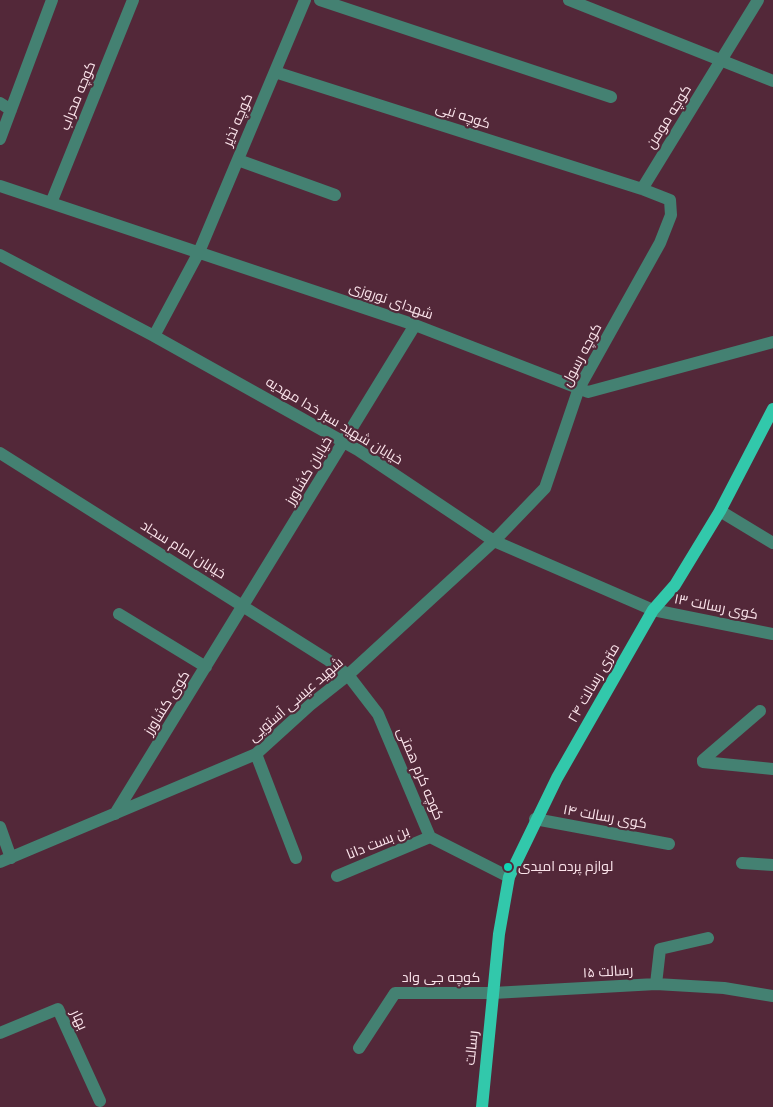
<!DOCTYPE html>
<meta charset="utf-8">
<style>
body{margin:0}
canvas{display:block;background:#532839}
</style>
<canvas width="773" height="1107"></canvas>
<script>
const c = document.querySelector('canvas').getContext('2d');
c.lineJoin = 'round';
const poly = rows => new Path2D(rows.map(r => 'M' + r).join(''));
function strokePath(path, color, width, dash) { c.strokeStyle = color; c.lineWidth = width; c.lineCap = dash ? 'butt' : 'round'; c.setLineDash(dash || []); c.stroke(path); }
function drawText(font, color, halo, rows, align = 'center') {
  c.font = font + ' Montserrat,Cairo,sans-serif'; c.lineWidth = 4.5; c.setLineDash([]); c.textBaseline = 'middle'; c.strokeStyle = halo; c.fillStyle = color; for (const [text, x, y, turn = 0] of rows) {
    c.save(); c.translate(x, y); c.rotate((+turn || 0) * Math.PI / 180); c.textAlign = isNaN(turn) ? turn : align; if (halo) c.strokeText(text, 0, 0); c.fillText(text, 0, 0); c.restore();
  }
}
strokePath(poly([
 [320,0,611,97],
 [569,0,773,81],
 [0,103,11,110],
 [0,139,52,0],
 [238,160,335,195],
 [0,186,415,325,588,392,773,342],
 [642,189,758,0],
 [51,203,133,0],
 [0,255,154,336,358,450,494,541,653,610,773,634],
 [154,336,199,252,305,0],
 [0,453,328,660,348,675,378,714,430,837,509,877],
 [720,511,773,543],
 [119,614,206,667],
 [760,711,703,760,703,762,773,769],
 [256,754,296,858],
 [115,814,415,325],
 [535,819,669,844],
 [0,827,11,858],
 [0,862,256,754,310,705,348,675,494,541,545,488,579,388,660,243,671,215,670,200,642,189,275,72],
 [742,863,773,865],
 [337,876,430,837],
 [656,984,660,949,708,938],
 [0,1033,58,1009,100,1101],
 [359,1048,395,993,493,993,656,984,724,988,773,996]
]), '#448172', 12);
strokePath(poly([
 [482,1107,499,934,509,877,557,778,653,610,675,585,720,511,773,409]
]), '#32c8ab', 12);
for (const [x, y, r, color] of [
 [508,867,5,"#10d5b4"]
]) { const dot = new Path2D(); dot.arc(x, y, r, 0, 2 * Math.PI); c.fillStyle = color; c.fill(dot); strokePath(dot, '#532839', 2); }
drawText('14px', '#fce5ec', '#532839', [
 ["کوچه محراب",78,96,-68],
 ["کوچه نبی",463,116,18],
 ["کوچه مومن",669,117,-58],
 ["کوچه نذیر",238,120,-67],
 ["شهدای نوروزی",391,301,19],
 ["کوچه رسول",582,355,-62],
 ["خیابان شهید سبز خدا مهدیه",334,421,31],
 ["خیابان کشاورز",309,471,-59],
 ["خیابان امام سجاد",183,550,32],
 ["کوی رسالت ۱۳",716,607,11],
 ["۲۴ متری رسالت",594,683,-60],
 ["شهید عیسی آستویی",296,700,-41],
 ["کوی کشاورز",167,703,-58],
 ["کوچه کرم همتی",420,774,67],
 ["کوی رسالت ۱۴",605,817,10],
 ["بن بست دانا",378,843,-22],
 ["رسالت ۱۵",608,972,-3],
 ["کوچه جی واد",441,978],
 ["بهار",79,1020,65],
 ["رسالت",472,1048,-84]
]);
drawText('14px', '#fce5ec', '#532839', [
 ["لوازم پرده امیدی",518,867]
], 'left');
</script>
